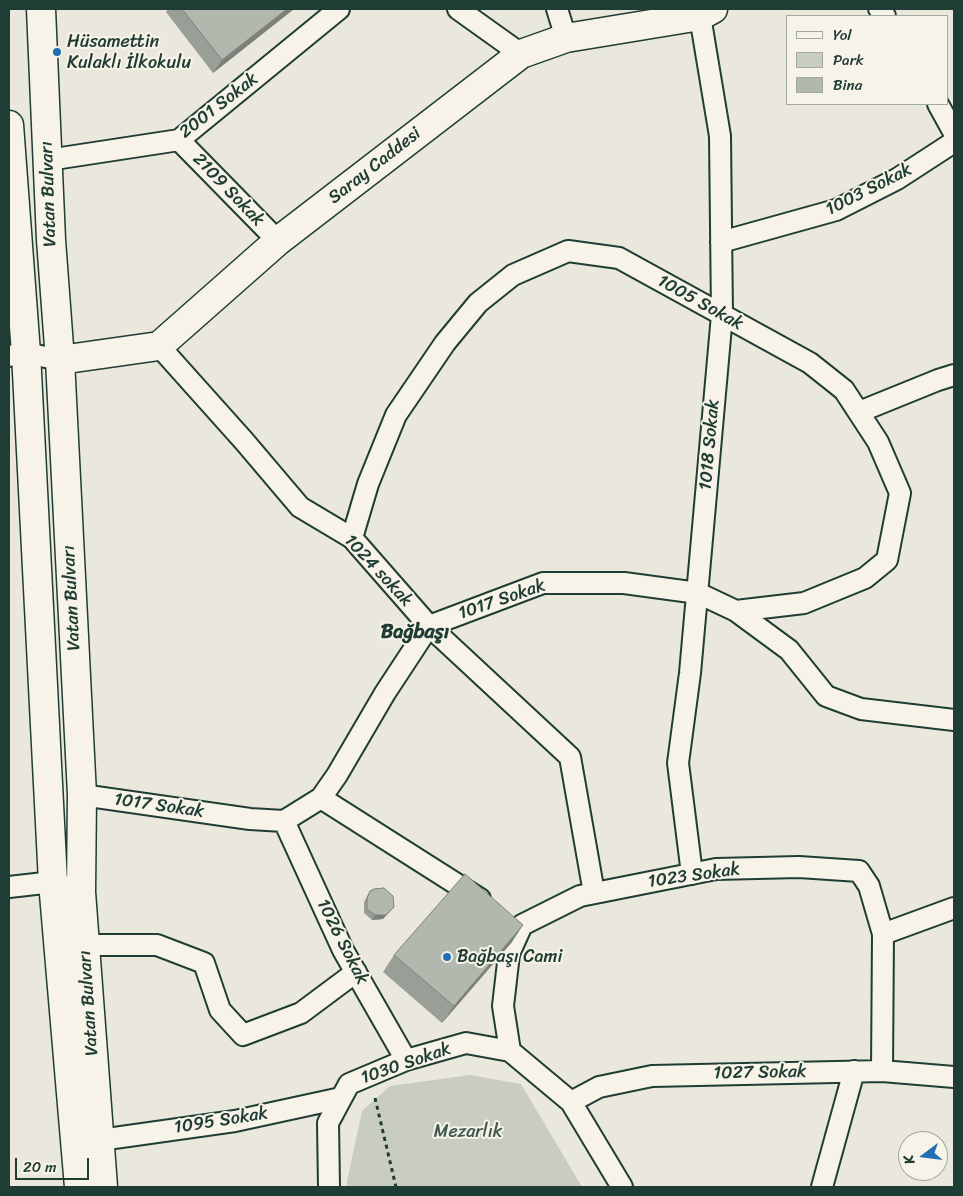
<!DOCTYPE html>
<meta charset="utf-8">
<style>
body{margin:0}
#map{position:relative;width:963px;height:1196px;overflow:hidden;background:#eae8dd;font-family:Sriracha,sans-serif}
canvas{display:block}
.frame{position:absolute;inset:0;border:10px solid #1f3d34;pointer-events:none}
.legend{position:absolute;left:786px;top:15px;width:162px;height:90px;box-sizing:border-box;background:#f7f3e8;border:1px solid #a1aaa0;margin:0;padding:6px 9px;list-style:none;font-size:15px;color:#1f3d34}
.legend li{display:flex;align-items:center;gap:10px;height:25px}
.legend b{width:25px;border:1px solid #a1aaa0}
.north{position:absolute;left:898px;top:1131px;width:50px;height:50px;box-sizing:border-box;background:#f7f3e8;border:1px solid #a1aaa0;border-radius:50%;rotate:255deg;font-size:14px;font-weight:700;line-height:20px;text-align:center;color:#1f3d34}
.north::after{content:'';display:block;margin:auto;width:18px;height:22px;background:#1f6fb2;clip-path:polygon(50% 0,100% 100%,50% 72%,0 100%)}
.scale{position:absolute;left:15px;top:1158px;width:74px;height:22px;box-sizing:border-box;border:2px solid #1f3d34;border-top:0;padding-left:6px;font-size:15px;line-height:18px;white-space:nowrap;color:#1f3d34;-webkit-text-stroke:4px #f7f3e8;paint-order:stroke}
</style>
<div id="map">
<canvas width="963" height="1196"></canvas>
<div class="frame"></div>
<ul class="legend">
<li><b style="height:6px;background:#f7f3e8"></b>Yol</li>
<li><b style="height:14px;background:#c8ccc1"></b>Park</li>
<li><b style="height:14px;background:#b2b8ae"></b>Bina</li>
</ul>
<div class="north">K</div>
<div class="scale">20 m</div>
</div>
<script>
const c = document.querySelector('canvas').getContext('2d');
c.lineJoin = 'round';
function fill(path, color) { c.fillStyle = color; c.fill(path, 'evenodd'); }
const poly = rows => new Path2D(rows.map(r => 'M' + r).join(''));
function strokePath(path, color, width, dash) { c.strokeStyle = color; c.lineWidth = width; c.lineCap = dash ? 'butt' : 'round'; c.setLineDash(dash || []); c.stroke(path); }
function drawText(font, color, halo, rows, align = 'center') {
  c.font = font + ' Sriracha,sans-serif'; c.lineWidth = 4; c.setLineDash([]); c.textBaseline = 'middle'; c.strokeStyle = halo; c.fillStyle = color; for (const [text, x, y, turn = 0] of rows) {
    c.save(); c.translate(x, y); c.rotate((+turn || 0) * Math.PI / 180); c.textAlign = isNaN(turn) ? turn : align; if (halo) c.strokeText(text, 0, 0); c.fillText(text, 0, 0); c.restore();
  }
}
fill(poly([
 [470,1075,521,1084,582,1187,347,1187,347,1181,362,1111,390,1086]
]), '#c8ccc1');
const street = poly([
 [458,9,521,54],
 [557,9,566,38],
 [879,9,885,16],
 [938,104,954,133],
 [179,140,278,241],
 [48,160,179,140,339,9],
 [721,242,836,210,897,179,954,142],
 [159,346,244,441,300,507,352,538,429,626,570,757,594,893],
 [9,356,26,353,60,360],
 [859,412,938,380,954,375],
 [352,538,368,484,396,415,445,343,478,303,513,275,568,251,619,258,810,363,844,390,878,442,900,493,887,560,865,578,804,603,736,611],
 [82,795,250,819,284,821,321,798,337,775,385,693,429,626,543,583,624,583,698,593,736,611,789,650,826,696,861,709,954,720],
 [321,798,480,899],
 [284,821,343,950,406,1060],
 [692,874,678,763,690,673,722,315,720,136,700,16,700,9],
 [9,887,53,882,65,886],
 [883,934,954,908],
 [85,945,157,945,204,963,220,1010,243,1035,301,1013,356,972],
 [510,1051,503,1006,509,954,522,925,580,896,716,869,799,867,859,871,869,886,883,934,882,1071],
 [571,1102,599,1087,652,1076,882,1071,954,1077],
 [100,1140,235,1121,341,1098],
 [329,1187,328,1123,349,1084,406,1060,466,1043,510,1051,571,1102,622,1187],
 [822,1187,854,1071]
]);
const secondary = poly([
 [41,9,51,240,60,360,82,795,81,892,103,1187],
 [9,125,26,353,53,882,79,1187],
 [60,360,159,346,278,241,521,54,566,38,700,16,713,9]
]);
strokePath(street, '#1f3d34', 24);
strokePath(secondary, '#1f3d34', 31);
strokePath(poly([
 [375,1098,396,1187]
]), '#1f3d34', 3, [4, 4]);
strokePath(street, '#f7f3e8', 20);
strokePath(secondary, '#f7f3e8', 28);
fill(poly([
 [168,9,294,9,213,73,166,12],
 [370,891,394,907,383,919,372,920,364,913,364,902],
 [512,942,442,1023,383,972,394,955]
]), '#999e96');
fill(poly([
 [287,9,294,9,213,73,222,60],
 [394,907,383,919,372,920,375,915],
 [523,925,512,942,442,1023,454,1006]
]), '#7d817a');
const building = poly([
 [182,9,287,9,222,60,182,9],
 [465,874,523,925,454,1006,394,955,465,874],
 [384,888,393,896,394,907,386,915,375,915,367,909,367,898,370,891,374,889,384,888]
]);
fill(building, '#b2b8ae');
strokePath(building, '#7d817a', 1);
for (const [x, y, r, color] of [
 [57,52,5,"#1f6fb2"],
 [447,957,5,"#1f6fb2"]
]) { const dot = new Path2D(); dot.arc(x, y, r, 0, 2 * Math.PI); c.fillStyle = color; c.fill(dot); strokePath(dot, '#f7f3e8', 2); }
drawText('18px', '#1f3d34', '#f7f3e8', [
 ["Hüsamettin",67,42],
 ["Kulaklı İlkokulu",67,63],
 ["Bağbaşı Cami",457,957]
], 'left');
drawText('18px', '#1f3d34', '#f7f3e8', [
 ["2001 Sokak",219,106,-38],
 ["Saray Caddesi",375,166,-38],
 ["2109 Sokak",228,190,46],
 ["1003 Sokak",869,190,-27],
 ["Vatan Bulvarı",49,194,-92],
 ["1005 Sokak",700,303,29],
 ["1018 Sokak",710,445,-85],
 ["1024 sokak",378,571,47],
 ["Vatan Bulvarı",72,598,-93],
 ["1017 Sokak",502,600,-19],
 ["1017 Sokak",159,806,8],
 ["1023 Sokak",694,876,-8],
 ["1026 Sokak",342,942,63],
 ["Vatan Bulvarı",89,1003,-94],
 ["1030 Sokak",406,1064,-19],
 ["1027 Sokak",760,1073,-1],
 ["1095 Sokak",221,1121,-9]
]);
drawText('18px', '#415a50', '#f7f3e8', [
 ["Mezarlık",468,1132]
]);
drawText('bold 20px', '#1f3d34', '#f7f3e8', [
 ["Bağbaşı",415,633]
]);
</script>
